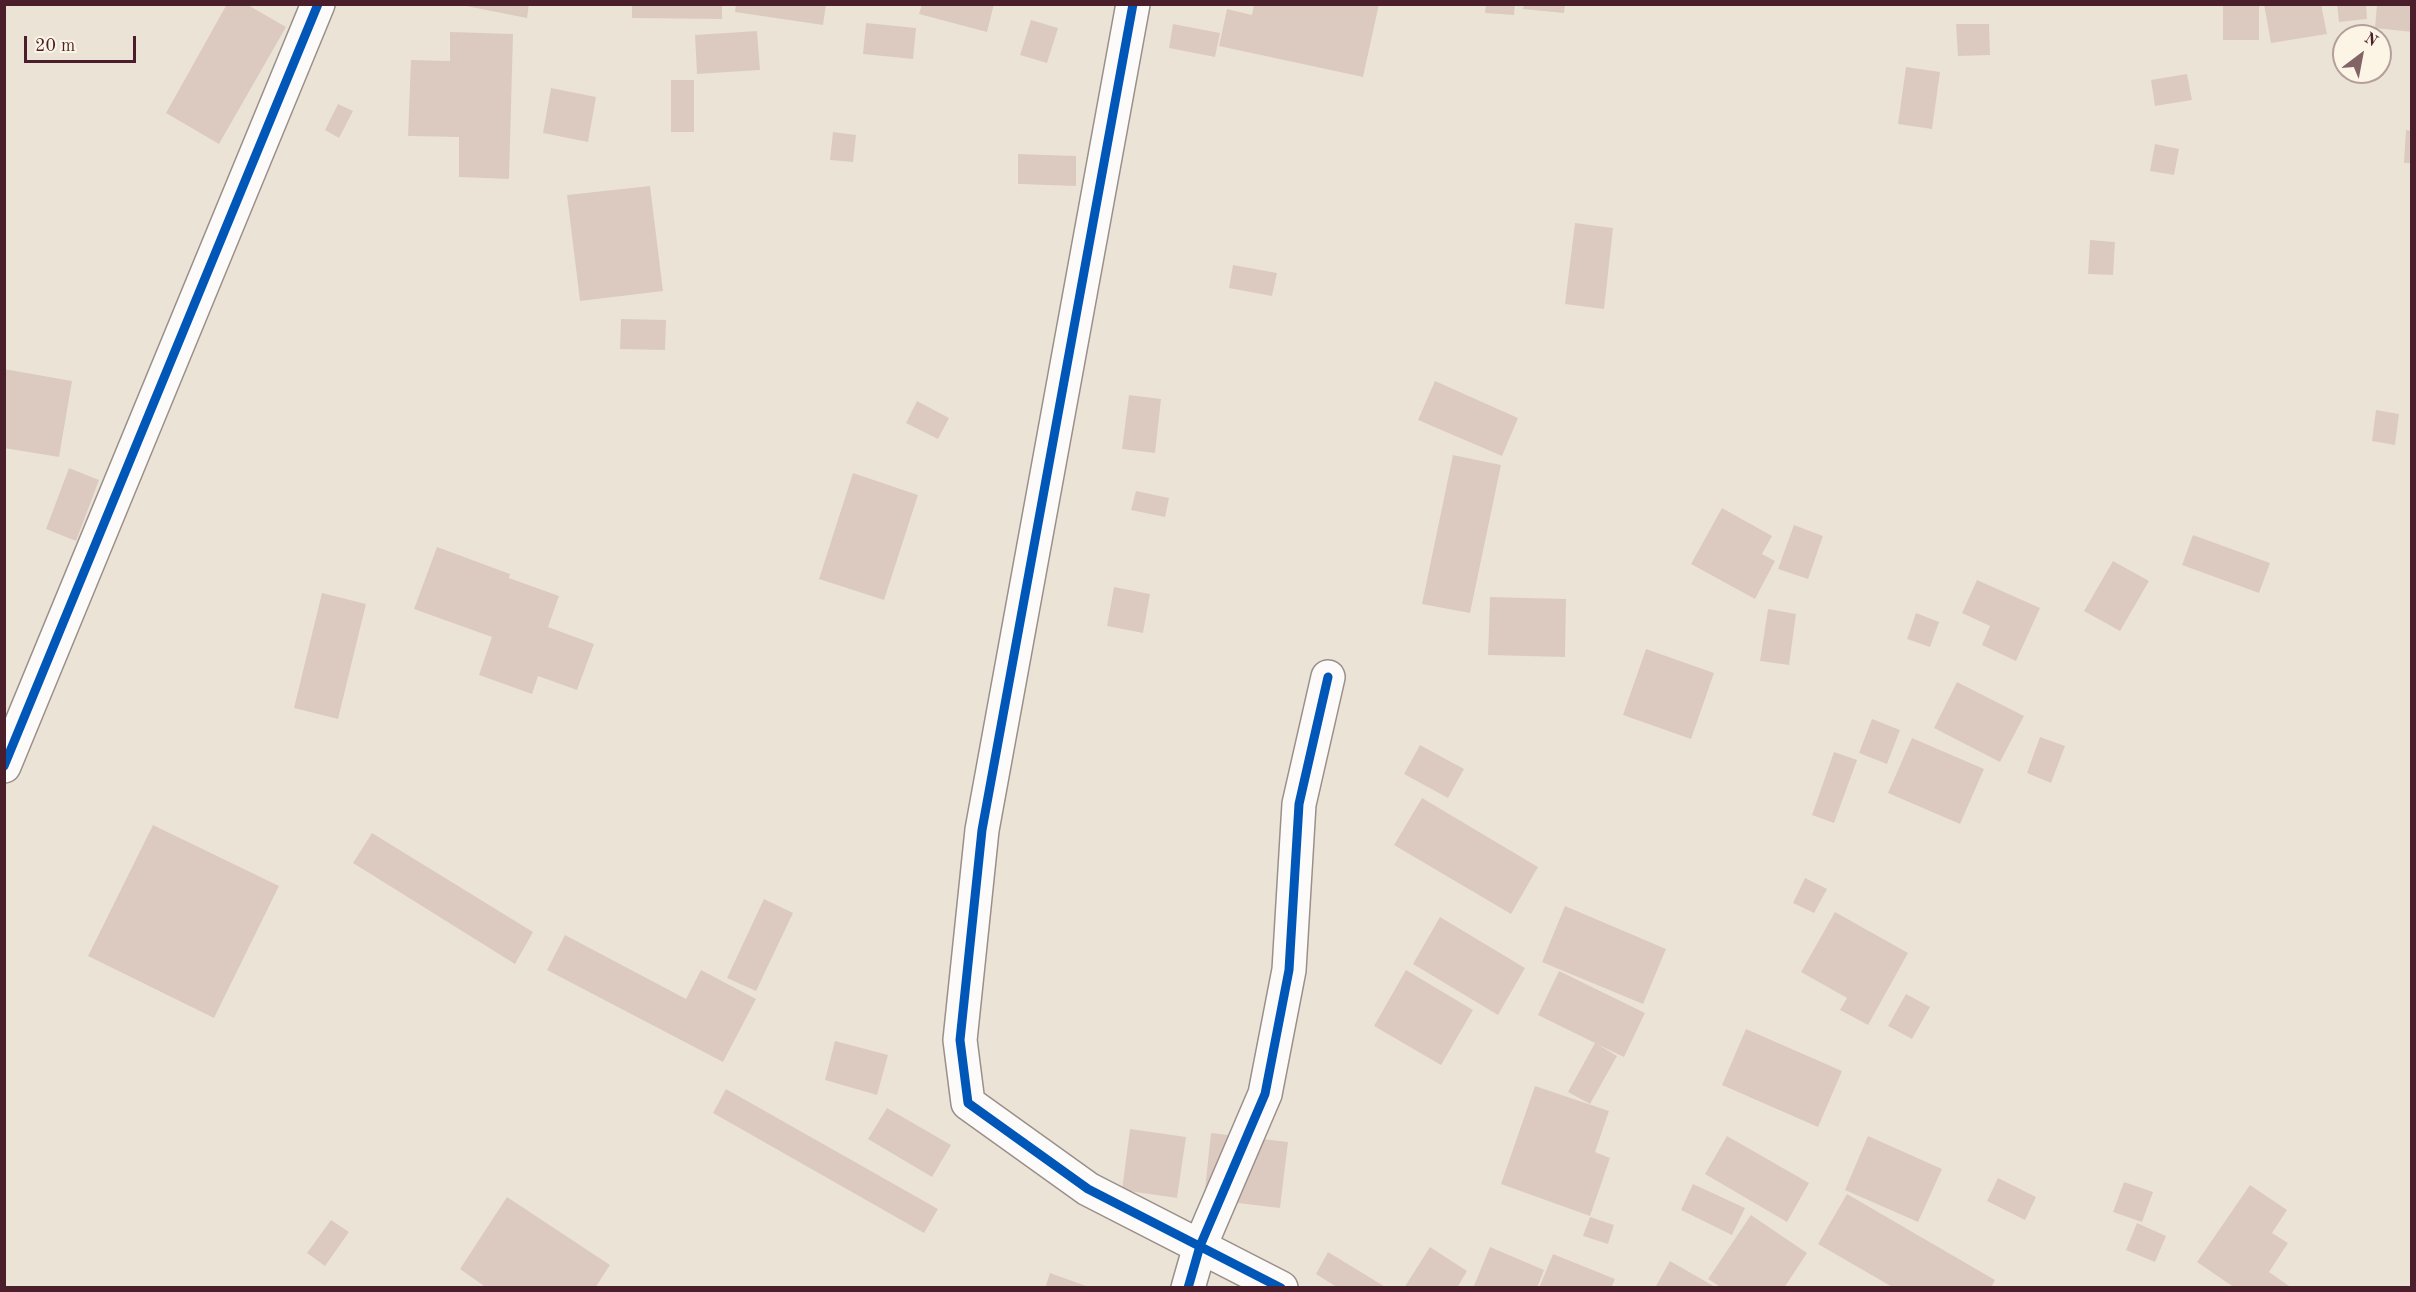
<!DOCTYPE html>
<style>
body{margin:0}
#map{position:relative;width:2416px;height:1292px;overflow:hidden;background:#ebe4d6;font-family:"Old Standard TT",serif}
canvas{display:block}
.frame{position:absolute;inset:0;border:6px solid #4a1f2b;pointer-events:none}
.north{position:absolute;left:2332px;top:24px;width:60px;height:60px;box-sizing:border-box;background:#fcf5e5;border:2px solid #b59f9b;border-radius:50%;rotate:32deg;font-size:16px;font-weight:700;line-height:24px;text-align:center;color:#4a1f2b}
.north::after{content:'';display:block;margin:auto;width:21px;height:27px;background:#826467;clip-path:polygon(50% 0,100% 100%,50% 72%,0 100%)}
.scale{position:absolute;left:24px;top:36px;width:112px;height:27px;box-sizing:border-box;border:3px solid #4a1f2b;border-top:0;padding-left:8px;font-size:18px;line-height:21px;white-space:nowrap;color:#4a1f2b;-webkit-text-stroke:4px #fcf5e5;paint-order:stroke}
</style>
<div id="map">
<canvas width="2416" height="1292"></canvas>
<div class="frame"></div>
<div class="north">N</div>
<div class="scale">20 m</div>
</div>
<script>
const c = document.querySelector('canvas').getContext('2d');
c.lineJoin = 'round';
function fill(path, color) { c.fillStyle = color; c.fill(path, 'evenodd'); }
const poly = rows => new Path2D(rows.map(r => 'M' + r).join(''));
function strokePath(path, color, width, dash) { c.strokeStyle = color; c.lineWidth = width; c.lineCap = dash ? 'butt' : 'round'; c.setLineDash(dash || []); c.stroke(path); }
fill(poly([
 [227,4,246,4,286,27,219,144,166,113],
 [456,4,529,4,527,18],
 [632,4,722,4,722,19,632,18],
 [736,4,826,4,823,25,735,12],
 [922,4,994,4,987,32,919,14],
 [1254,4,1379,4,1363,77,1219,46,1227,9,1252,15],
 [1486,4,1515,4,1514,15,1485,13],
 [2223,4,2259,4,2259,40,2223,40],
 [2264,4,2321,4,2327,34,2271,43],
 [2337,4,2366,4,2367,19,2339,22],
 [2377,4,2412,4,2412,32,2375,28],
 [1524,5,1565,5,1564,13,1523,9],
 [1031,20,1058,28,1047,63,1020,55],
 [866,23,916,28,913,59,863,54],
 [1173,24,1220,33,1215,57,1169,48],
 [1956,24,1989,24,1990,55,1958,56],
 [757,31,760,70,697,74,695,35],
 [450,32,513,34,509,179,459,177,459,137,408,136,411,60,450,61],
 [1906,67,1940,72,1932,129,1898,124],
 [2187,74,2192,100,2155,106,2151,80],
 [671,80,694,80,694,132,671,132],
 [551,88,596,97,588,142,543,133],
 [338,104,353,111,339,138,325,130],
 [2406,130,2412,131,2412,163,2404,163],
 [833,132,856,135,853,162,830,160],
 [2155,144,2179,149,2174,175,2150,171],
 [1018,154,1076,156,1076,186,1018,184],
 [650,186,663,291,580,301,567,195],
 [1575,223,1613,228,1604,309,1565,304],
 [2090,240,2115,242,2113,275,2088,274],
 [1233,265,1277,273,1272,296,1229,288],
 [621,319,666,320,665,350,620,349],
 [4,369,72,381,59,457,4,448],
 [1435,381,1518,418,1502,456,1418,420],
 [1129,395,1161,399,1155,453,1122,449],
 [917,401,949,418,938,439,906,423],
 [2376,410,2399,414,2395,445,2372,441],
 [1453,455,1501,465,1470,613,1422,604],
 [69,468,99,480,76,541,46,529],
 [853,473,918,495,884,600,819,579],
 [1136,491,1169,498,1165,517,1131,510],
 [1722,508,1772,536,1762,554,1775,561,1755,599,1691,564],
 [1794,525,1823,536,1808,579,1778,569],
 [2193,535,2270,563,2259,593,2182,565],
 [437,547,510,574,509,578,559,596,548,627,594,644,577,690,538,676,532,694,479,675,492,637,414,609],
 [2113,561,2149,581,2120,631,2084,611],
 [1977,580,2040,608,2016,661,1982,645,1990,626,1962,613],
 [1114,587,1150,594,1143,633,1107,626],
 [322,593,366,604,338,719,294,708],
 [1490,597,1566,599,1565,657,1488,655],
 [1768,609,1796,614,1789,665,1760,661],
 [1916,613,1939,622,1930,647,1907,639],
 [1646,649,1714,673,1691,739,1623,715],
 [1957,682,2024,716,2000,762,1934,728],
 [1872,719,1900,730,1887,764,1859,753],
 [2040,737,2065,746,2051,783,2027,773],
 [1912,738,1984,769,1960,824,1888,793],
 [1420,745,1464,769,1448,798,1404,774],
 [1834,752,1857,760,1834,823,1812,815],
 [1422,798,1538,867,1511,914,1394,845],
 [153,825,279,886,214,1018,88,956],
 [372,833,533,932,515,964,353,863],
 [1805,878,1827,889,1814,913,1793,903],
 [764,899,793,913,756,991,727,978],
 [1565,906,1666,949,1643,1004,1542,962],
 [1835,912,1908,953,1868,1025,1840,1010,1847,998,1801,972],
 [1440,917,1525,968,1498,1015,1413,964],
 [565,935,686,999,701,970,756,999,723,1062,547,970],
 [1406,970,1473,1010,1441,1065,1374,1026],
 [1559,971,1645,1013,1624,1057,1597,1044,1617,1056,1590,1104,1568,1092,1595,1043,1538,1015],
 [1906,994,1930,1007,1912,1039,1888,1026],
 [1746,1029,1842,1071,1818,1127,1722,1085],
 [835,1041,888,1055,877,1095,825,1080],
 [1535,1086,1609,1111,1595,1152,1610,1158,1590,1216,1501,1184],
 [726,1089,938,1209,924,1233,713,1113],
 [887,1108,951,1145,932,1177,868,1139],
 [1130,1129,1186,1137,1177,1198,1122,1190],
 [1211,1133,1288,1142,1280,1208,1204,1199],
 [1727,1136,1809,1183,1787,1222,1705,1174],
 [1868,1136,1942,1169,1918,1222,1845,1190],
 [1998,1178,2036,1197,2025,1220,1987,1201],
 [2124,1182,2153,1192,2142,1222,2113,1212],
 [1693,1184,1745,1208,1732,1235,1681,1210],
 [2250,1185,2287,1210,2272,1233,2288,1243,2269,1272,2292,1288,2235,1288,2197,1262],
 [1847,1194,1995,1280,1991,1288,1894,1288,1818,1244],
 [507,1197,610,1265,595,1288,487,1288,460,1269],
 [1751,1215,1807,1253,1784,1288,1722,1288,1708,1279],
 [1590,1217,1614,1225,1608,1244,1583,1236],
 [331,1220,349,1232,325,1266,307,1253],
 [2137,1223,2166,1236,2155,1262,2126,1250],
 [1430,1247,1467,1271,1457,1288,1404,1288],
 [1490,1247,1544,1270,1537,1288,1473,1288],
 [1328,1252,1387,1288,1338,1288,1316,1274],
 [1553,1254,1615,1279,1611,1288,1539,1288],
 [1670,1261,1717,1288,1656,1286],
 [1050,1273,1089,1287,1089,1288,1045,1288]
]), '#dccac1');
const minor = poly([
 [1133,4,982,830,960,1040,968,1103,1088,1189,1281,1288],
 [4,766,318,4],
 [1188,1288,1200,1246,1265,1094,1289,970,1299,804,1328,677]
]);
strokePath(minor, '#9a8f8a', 36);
strokePath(minor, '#fcfbf9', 33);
strokePath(poly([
 [1133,4,982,830,960,1040,968,1103,1088,1189,1281,1288],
 [4,766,318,4],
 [1188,1288,1200,1246,1265,1094,1289,970,1299,804,1328,677]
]), '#0057b8', 9);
</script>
